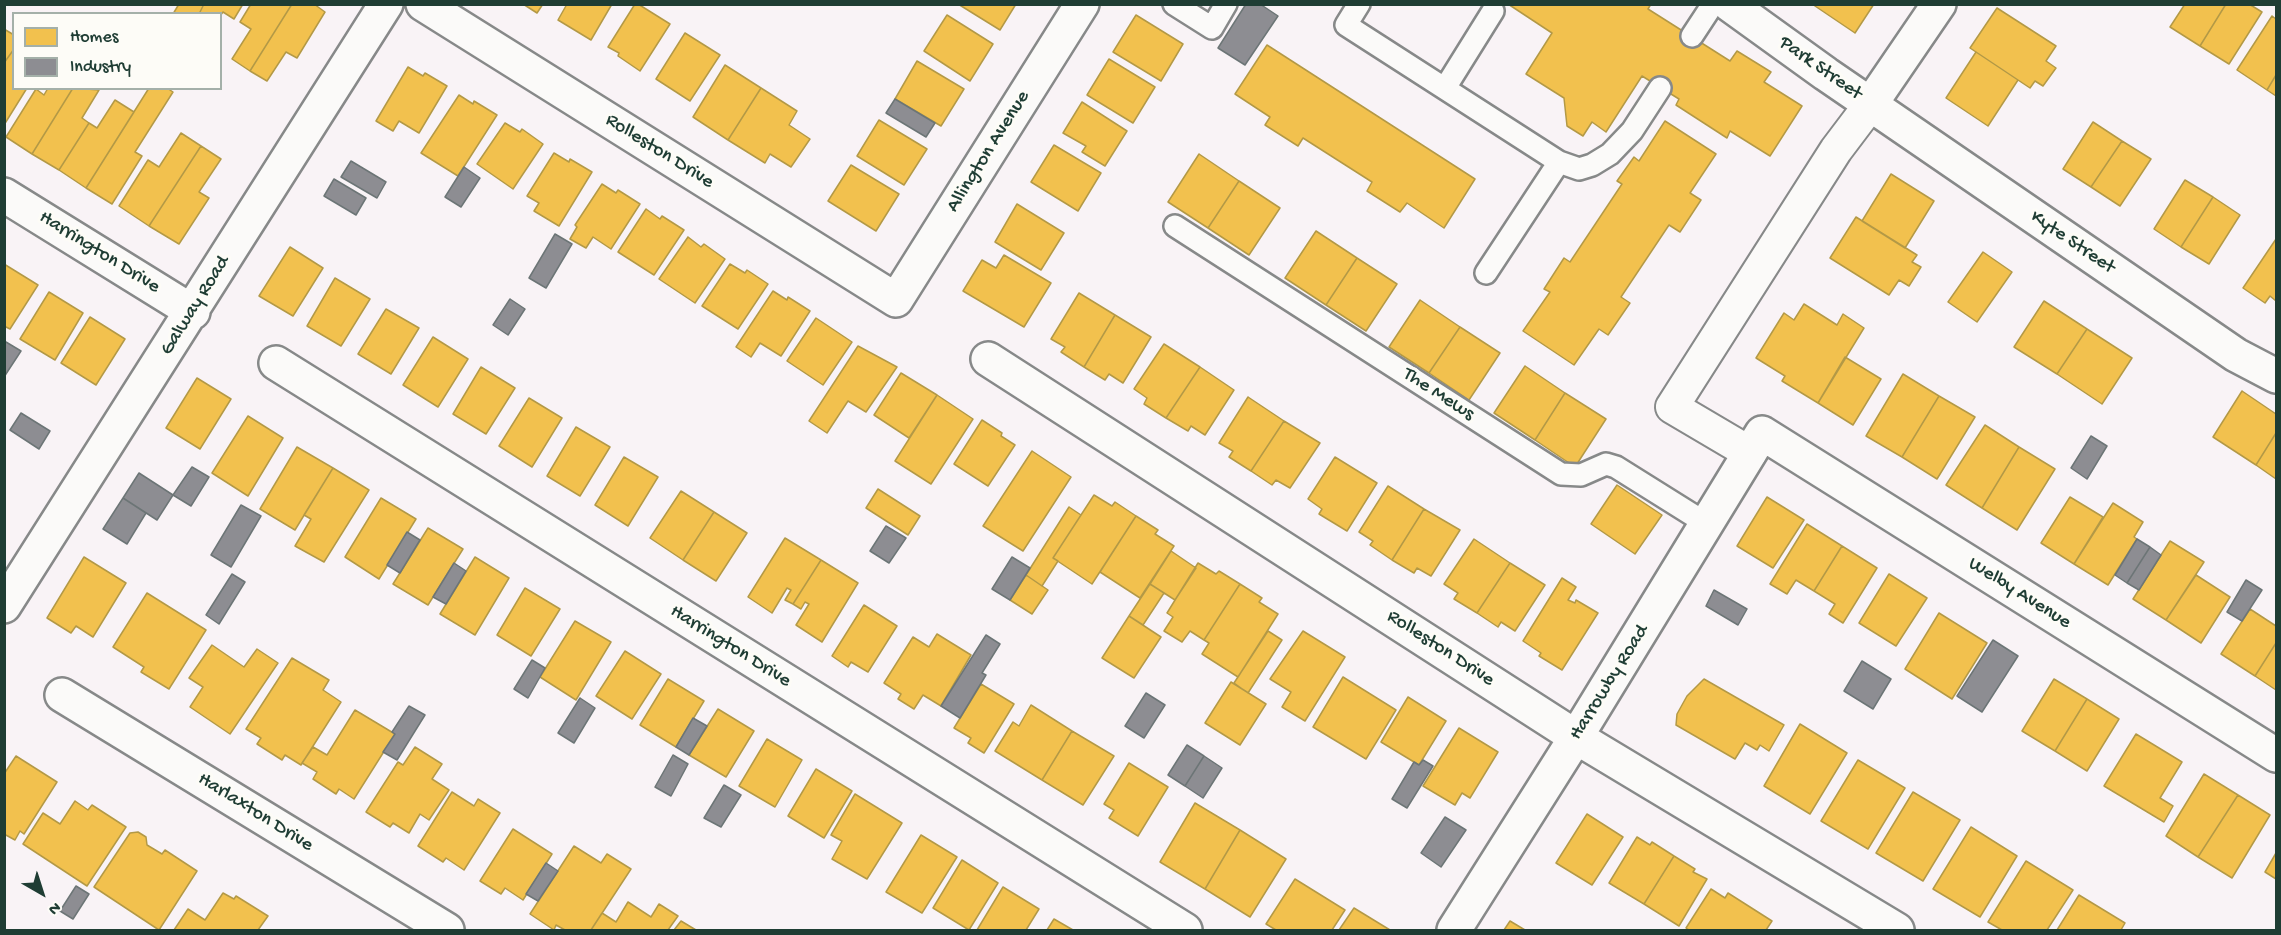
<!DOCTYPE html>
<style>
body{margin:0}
#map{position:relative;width:2281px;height:935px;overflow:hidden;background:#f9f3f6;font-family:"Gochi Hand",sans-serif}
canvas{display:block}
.frame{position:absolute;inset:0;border:6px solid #1f3d34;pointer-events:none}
.legend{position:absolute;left:12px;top:12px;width:210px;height:78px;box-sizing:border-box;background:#fdfcf7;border:2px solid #a4b0a9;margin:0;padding:8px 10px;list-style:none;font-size:18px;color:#1f3d34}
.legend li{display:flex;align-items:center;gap:12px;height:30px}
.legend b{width:30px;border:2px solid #a4b0a9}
.north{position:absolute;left:12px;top:863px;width:60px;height:60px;-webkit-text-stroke:4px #fdfcf7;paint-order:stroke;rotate:141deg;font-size:16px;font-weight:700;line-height:24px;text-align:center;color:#1f3d34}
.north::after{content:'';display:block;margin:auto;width:21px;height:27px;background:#1f3d34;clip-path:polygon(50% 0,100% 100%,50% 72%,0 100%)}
</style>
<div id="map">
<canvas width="2281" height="935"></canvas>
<div class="frame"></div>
<ul class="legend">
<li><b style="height:16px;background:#f2c14e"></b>Homes</li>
<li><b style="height:16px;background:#8d8d92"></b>Industry</li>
</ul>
<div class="north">N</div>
</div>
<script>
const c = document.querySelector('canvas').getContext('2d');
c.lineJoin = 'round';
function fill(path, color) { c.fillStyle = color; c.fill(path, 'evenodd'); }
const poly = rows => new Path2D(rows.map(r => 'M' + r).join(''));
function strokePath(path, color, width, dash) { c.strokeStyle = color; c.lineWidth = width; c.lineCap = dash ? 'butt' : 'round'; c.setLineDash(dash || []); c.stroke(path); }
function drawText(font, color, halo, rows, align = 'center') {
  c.font = font + ' "Gochi Hand",sans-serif'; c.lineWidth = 6; c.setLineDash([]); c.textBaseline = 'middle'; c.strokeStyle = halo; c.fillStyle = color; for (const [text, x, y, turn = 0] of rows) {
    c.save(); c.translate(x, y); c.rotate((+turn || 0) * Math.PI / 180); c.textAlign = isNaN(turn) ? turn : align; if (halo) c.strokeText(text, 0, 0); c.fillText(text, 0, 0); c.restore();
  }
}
const homes = poly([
 [179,4,204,4,199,14,173,14,179,4],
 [204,4,243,4,234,19,223,12,220,16,220,14,199,14,204,4],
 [251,4,292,4,250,71,232,59,251,29,240,22,251,4],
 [292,4,314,4,325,12,297,58,286,52,267,81,250,71,292,4],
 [523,4,543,4,537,13,523,4],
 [567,4,612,4,591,40,558,20,567,4],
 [635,4,638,4,670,24,640,71,618,56,619,53,608,47,635,4],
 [958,4,1016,4,1000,30,958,4],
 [1508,4,1651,4,1648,9,1730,61,1737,51,1771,72,1764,82,1802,106,1770,156,1730,131,1727,138,1676,105,1679,99,1642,76,1606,132,1592,122,1583,136,1567,126,1564,98,1526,74,1552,33,1508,4],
 [1812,4,1874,4,1855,33,1812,4],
 [2185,4,2226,4,2200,46,2170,27,2185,4],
 [2226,4,2249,4,2262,12,2229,64,2200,46,2226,4],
 [1997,8,2056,46,2046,61,2056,68,2043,86,2035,81,2030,88,1970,48,1997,8],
 [947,15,993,44,970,81,924,51,947,15],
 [1136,15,1183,44,1161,81,1113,52,1136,15],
 [2272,16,2276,19,2276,75,2267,90,2237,70,2272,16],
 [4,29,14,35,14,49,4,63,4,29],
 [685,33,720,55,690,101,656,79,685,33],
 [1267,45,1475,179,1444,228,1407,203,1400,212,1367,191,1372,182,1303,138,1298,146,1265,125,1270,117,1235,94,1267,45],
 [14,49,14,88,27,88,4,125,4,63,14,49],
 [1976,52,2018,80,1988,126,1946,98,1976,52],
 [1109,59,1155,87,1133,123,1087,95,1109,59],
 [917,61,964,89,941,126,895,99,917,61],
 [725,65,761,88,728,140,693,117,725,65],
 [408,67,423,76,425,73,447,86,419,133,399,121,393,131,376,121,408,67],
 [2276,75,2276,96,2267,90,2276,75],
 [48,88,73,88,32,154,6,137,36,89,44,95,48,88],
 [73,88,99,90,82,118,89,123,59,170,32,154,73,88],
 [149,88,167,88,173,92,135,152,142,156,112,204,86,188,149,88],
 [761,88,797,111,789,125,810,139,791,167,770,154,765,163,728,140,761,88],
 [459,95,473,104,474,101,497,115,458,176,421,153,459,95],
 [115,100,134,112,86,188,59,170,89,123,97,128,115,100],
 [1082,102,1127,131,1105,166,1082,152,1086,146,1063,133,1082,102],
 [879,120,927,149,904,185,857,156,879,120],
 [1665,121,1716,154,1690,193,1701,200,1680,232,1669,225,1621,297,1630,303,1608,335,1599,329,1574,365,1523,331,1550,292,1544,289,1564,258,1570,262,1622,184,1617,181,1634,157,1639,161,1665,121],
 [2093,122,2122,141,2091,187,2063,169,2093,122],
 [505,123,520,132,522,129,543,144,513,189,477,164,505,123],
 [181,133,201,146,149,226,119,206,148,160,159,167,181,133],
 [2122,141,2151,159,2120,206,2091,187,2122,141],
 [1054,145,1101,173,1078,211,1031,182,1054,145],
 [201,146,221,159,199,192,209,198,179,244,149,226,201,146],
 [554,153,569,162,570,159,592,172,559,226,534,211,539,203,527,196,554,153],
 [1199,154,1239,181,1208,228,1168,202,1199,154],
 [851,165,899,194,876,231,828,201,851,165],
 [1891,174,1934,201,1905,248,1862,221,1891,174],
 [2185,180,2213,197,2181,247,2154,229,2185,180],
 [1239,181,1280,208,1249,255,1208,228,1239,181],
 [602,184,616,193,618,190,640,204,611,249,593,237,586,248,570,239,577,227,575,225,602,184],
 [2213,197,2240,215,2209,264,2181,247,2213,197],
 [1017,204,1064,233,1041,270,995,242,1017,204],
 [646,209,660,219,662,216,684,230,654,275,618,252,646,209],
 [1856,217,1917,255,1912,262,1921,267,1909,286,1899,280,1889,295,1830,258,1856,217],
 [1316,231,1357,258,1326,305,1285,278,1316,231],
 [688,237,701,247,704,244,725,259,695,303,659,279,688,237],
 [2276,239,2276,301,2270,296,2265,303,2243,288,2276,239],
 [290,247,323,268,293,316,259,296,290,247],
 [1983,252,2012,272,1977,322,1948,302,1983,252],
 [1004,255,1051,283,1024,327,963,291,982,260,996,268,1004,255],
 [1357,258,1397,284,1366,331,1326,305,1357,258],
 [4,264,38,285,10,329,4,326,4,264],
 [730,264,745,273,747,270,768,284,738,329,702,306,730,264],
 [335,278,370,299,341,346,307,326,335,278],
 [773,291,787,300,788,297,810,311,781,356,760,343,751,357,736,347,773,291],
 [49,292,83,313,55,360,20,339,49,292],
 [1079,293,1115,315,1084,367,1061,352,1065,347,1051,339,1079,293],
 [1420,300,1460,327,1429,373,1389,347,1420,300],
 [2044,301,2087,329,2057,374,2014,347,2044,301],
 [1804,304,1837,325,1843,314,1864,328,1818,403,1782,381,1785,376,1756,358,1784,313,1794,320,1804,304],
 [386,309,419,328,391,374,358,354,386,309],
 [1115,315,1151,337,1123,383,1109,374,1105,380,1084,367,1115,315],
 [90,317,125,339,96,385,61,363,90,317],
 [816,318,852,342,823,385,787,361,816,318],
 [1460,327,1500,353,1469,400,1429,373,1460,327],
 [2087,329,2132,358,2102,404,2057,374,2087,329],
 [433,337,468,359,438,407,403,385,433,337],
 [1164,344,1200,367,1166,418,1144,404,1147,398,1134,389,1164,344],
 [858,346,897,367,866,412,848,401,827,433,809,421,858,346],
 [1845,357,1881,379,1853,425,1818,403,1845,357],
 [1525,366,1565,393,1535,440,1494,413,1525,366],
 [481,367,515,388,486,434,453,414,481,367],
 [1200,367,1234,390,1205,435,1191,426,1188,431,1166,418,1200,367],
 [901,373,937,395,909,438,874,415,901,373],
 [1903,374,1939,396,1902,457,1866,436,1903,374],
 [197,378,231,399,200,449,166,428,197,378],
 [2242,391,2276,414,2276,433,2256,465,2213,437,2242,391],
 [1565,393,1606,419,1575,467,1535,440,1565,393],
 [937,395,973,419,931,484,895,461,937,395],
 [1939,396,1975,417,1937,479,1902,457,1939,396],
 [1248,397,1284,421,1251,471,1229,457,1233,451,1219,443,1248,397],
 [529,398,562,418,532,467,499,446,529,398],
 [248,416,283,438,248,496,212,473,248,416],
 [982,420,1002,433,1001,436,1015,445,988,486,954,464,982,420],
 [1284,421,1320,443,1290,488,1276,480,1272,485,1251,471,1284,421],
 [1985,425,2019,447,1982,508,1946,485,1985,425],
 [576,427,610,447,580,496,547,476,576,427],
 [2276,433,2276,479,2256,465,2276,433],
 [297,447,333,468,295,530,260,509,297,447],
 [2019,447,2055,469,2017,530,1982,508,2019,447],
 [1032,451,1071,477,1023,551,983,526,1032,451],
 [624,457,658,477,628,526,595,505,624,457],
 [1335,457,1377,483,1347,531,1319,514,1322,509,1308,499,1335,457],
 [333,468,369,490,324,562,295,546,311,519,304,515,333,468],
 [1617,485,1662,515,1635,554,1591,524,1617,485],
 [1388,486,1424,509,1392,560,1370,545,1373,541,1359,532,1388,486],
 [878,489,920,516,908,535,866,508,878,489],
 [681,491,714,512,683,560,650,538,681,491],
 [1094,495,1112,506,1115,502,1136,516,1092,584,1053,558,1094,495],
 [1767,497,1804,520,1773,568,1737,546,1767,497],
 [2070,497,2103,517,2074,564,2041,543,2070,497],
 [381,498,416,519,379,579,345,557,381,498],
 [2113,503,2143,522,2134,537,2137,539,2108,585,2074,564,2113,503],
 [1069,507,1081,515,1053,558,1058,561,1042,586,1026,575,1069,507],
 [1424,509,1460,530,1431,576,1417,568,1414,573,1392,560,1424,509],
 [714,512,747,533,716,581,683,560,714,512],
 [1136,516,1158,530,1155,534,1174,546,1140,598,1100,572,1136,516],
 [1807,524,1842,546,1814,591,1796,580,1787,594,1770,584,1807,524],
 [428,528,463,549,428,605,393,584,428,528],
 [785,538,821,560,793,604,785,600,791,590,787,588,772,613,748,597,785,538],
 [1474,539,1510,563,1477,613,1454,599,1458,593,1444,584,1474,539],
 [2170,541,2204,562,2166,620,2133,599,2170,541],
 [1842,546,1877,568,1843,623,1829,614,1835,604,1814,591,1842,546],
 [1171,551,1196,568,1175,600,1150,584,1171,551],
 [84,557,126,583,93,637,76,626,71,633,47,618,84,557],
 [475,557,509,578,475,635,440,614,475,557],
 [821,560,858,583,822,642,796,625,809,604,805,602,801,609,793,604,821,560],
 [1198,563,1216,574,1219,571,1240,584,1204,640,1190,631,1182,642,1164,631,1173,617,1167,613,1198,563],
 [1510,563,1545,585,1515,631,1501,622,1498,627,1477,613,1510,563],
 [1889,574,1927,598,1896,646,1859,623,1889,574],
 [1026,575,1048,590,1032,614,1010,600,1026,575],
 [2196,575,2230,597,2201,643,2166,620,2196,575],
 [1562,578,1576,587,1568,600,1575,603,1576,600,1598,613,1562,670,1539,656,1541,653,1523,641,1562,578],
 [1150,584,1164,593,1143,625,1129,616,1150,584],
 [1240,584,1262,598,1259,602,1278,614,1238,677,1202,654,1209,643,1204,640,1240,584],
 [525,588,560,609,531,656,497,635,525,588],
 [147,593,206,630,169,689,141,672,144,667,113,647,147,593],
 [864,605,897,626,868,672,851,662,848,667,832,656,864,605],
 [2250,609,2276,626,2276,643,2255,676,2221,654,2250,609],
 [1939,613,1987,643,1952,699,1905,669,1939,613],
 [1129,616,1161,637,1134,678,1102,658,1129,616],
 [575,621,611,642,576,700,540,677,575,621],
 [1268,631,1282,640,1248,693,1234,683,1268,631],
 [1303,631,1345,657,1305,721,1282,707,1291,692,1270,679,1303,631],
 [937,634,971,655,941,706,923,695,914,709,898,699,901,694,884,683,913,637,929,647,937,634],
 [2276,643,2276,690,2255,676,2276,643],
 [212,645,244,667,257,649,278,663,230,734,190,707,203,687,189,678,212,645],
 [625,651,661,674,632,719,596,696,625,651],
 [292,658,329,680,323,690,341,702,301,765,285,755,282,760,257,744,261,738,246,729,292,658],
 [1343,677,1396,710,1366,759,1313,727,1343,677],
 [668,679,704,701,676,747,640,725,668,679],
 [1704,679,1784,725,1769,751,1760,745,1757,750,1745,743,1735,759,1676,725,1677,714,1687,696,1704,679],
 [2054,679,2087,699,2055,751,2022,731,2054,679],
 [1231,682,1266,704,1240,745,1205,723,1231,682],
 [981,684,1014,704,984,753,968,743,971,738,954,728,981,684],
 [1408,697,1446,721,1419,765,1381,742,1408,697],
 [2087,699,2119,719,2087,771,2055,751,2087,699],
 [1031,705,1072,731,1042,780,995,751,1013,722,1019,726,1031,705],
 [718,709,754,731,726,777,689,755,718,709],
 [355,710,395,734,354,799,339,789,336,794,313,779,317,772,302,763,313,747,327,755,355,710],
 [1800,724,1847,753,1810,814,1764,786,1800,724],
 [1459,728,1498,752,1470,798,1462,793,1455,805,1423,786,1459,728],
 [1072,731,1114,756,1083,805,1042,780,1072,731],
 [2136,734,2182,762,2160,798,2173,806,2164,822,2104,786,2136,734],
 [767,739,802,760,775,807,739,786,767,739],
 [415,747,442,764,432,779,449,790,429,820,420,814,409,833,393,823,390,827,366,812,398,762,403,765,415,747],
 [16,756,57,782,24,834,20,831,15,840,4,834,4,774,16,756],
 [1858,760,1905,788,1868,849,1821,821,1858,760],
 [1129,763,1168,787,1138,836,1109,818,1114,810,1104,804,1129,763],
 [816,769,852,791,824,838,788,816,816,769],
 [2204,774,2238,795,2198,857,2166,836,2204,774],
 [452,792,474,806,478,799,500,813,464,870,446,858,443,862,418,846,452,792],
 [1913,792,1960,820,1923,881,1876,853,1913,792],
 [855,794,902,823,867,879,832,859,842,841,831,835,855,794],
 [2238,795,2270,815,2232,878,2198,857,2238,795],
 [75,801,88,810,92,805,126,827,87,886,23,844,43,813,60,824,75,801],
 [1195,803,1240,830,1205,889,1160,862,1195,803],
 [1587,814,1623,837,1592,885,1556,863,1587,814],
 [1971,827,2017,856,1980,917,1933,889,1971,827],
 [513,829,552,854,523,900,505,888,501,894,480,881,513,829],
 [1240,830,1286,859,1250,917,1205,889,1240,830],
 [138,832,146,837,147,845,162,854,165,850,197,871,159,930,94,887,130,833,138,832],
 [921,835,957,857,922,913,886,892,921,835],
 [1637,837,1650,845,1652,842,1674,856,1644,904,1609,883,1637,837],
 [574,846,601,863,607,854,631,869,591,930,565,930,556,925,554,930,530,914,574,846],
 [2276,853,2276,879,2265,872,2276,853],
 [1674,856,1695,869,1693,872,1707,879,1679,926,1644,904,1674,856],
 [962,860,998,883,969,930,933,908,962,860],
 [2026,861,2073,890,2047,930,2002,930,1988,922,2026,861],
 [1295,879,1345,910,1332,930,1276,930,1266,924,1295,879],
 [1003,887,1039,909,1026,930,977,930,1003,887],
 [1711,889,1725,898,1728,893,1772,921,1766,930,1689,930,1686,928,1711,889],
 [223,893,234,899,236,896,268,916,258,930,174,930,188,909,205,920,223,893],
 [2079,895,2125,923,2121,930,2057,930,2079,895],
 [628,902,651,917,659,904,678,916,668,930,591,930,602,913,616,922,628,902],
 [1354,908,1390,930,1339,930,1354,908],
 [1054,919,1073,930,1047,930,1054,919],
 [681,921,696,930,674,930,681,921],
 [1510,921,1525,930,1504,930,1510,921]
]);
fill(homes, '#f2c14e');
strokePath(homes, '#b39946', 1.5);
const industry = poly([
 [1246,4,1260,4,1278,16,1245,65,1218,48,1246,4],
 [895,99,935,123,926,137,886,113,895,99],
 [351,161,386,182,377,198,341,177,351,161],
 [464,167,480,178,461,207,445,197,464,167],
 [334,179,366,198,356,215,324,196,334,179],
 [555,234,572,244,546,288,529,278,555,234],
 [510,299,525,309,508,335,493,325,510,299],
 [6,342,21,351,4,377,4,345,6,342],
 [21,413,50,431,39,449,10,430,21,413],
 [2091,436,2107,446,2087,479,2071,468,2091,436],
 [192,467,209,477,191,506,173,495,192,467],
 [139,473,173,495,157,520,123,498,139,473],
 [123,498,146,513,127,544,103,529,123,498],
 [241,505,261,516,231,567,211,555,241,505],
 [886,526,906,538,889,563,870,551,886,526],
 [407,532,420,540,400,573,387,565,407,532],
 [2137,539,2150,547,2127,583,2115,575,2137,539],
 [2150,547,2161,555,2139,590,2127,583,2150,547],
 [1012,557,1030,568,1010,600,992,589,1012,557],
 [454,563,466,571,446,604,433,597,454,563],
 [232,574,245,582,219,624,206,615,232,574],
 [2246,580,2262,590,2242,621,2227,612,2246,580],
 [1714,590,1747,609,1738,625,1706,606,1714,590],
 [986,635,1000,644,982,673,986,675,960,718,941,706,986,635],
 [1993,640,2018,656,1982,712,1957,696,1993,640],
 [532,660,545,668,528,698,514,689,532,660],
 [1862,661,1891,679,1873,709,1844,691,1862,661],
 [1146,693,1165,705,1144,738,1125,726,1146,693],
 [580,698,595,708,574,743,558,733,580,698],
 [409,706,425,715,397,760,383,752,395,734,392,732,409,706],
 [693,718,707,726,689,755,676,747,693,718],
 [1187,745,1204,756,1185,786,1168,775,1187,745],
 [673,755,688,764,671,796,655,787,673,755],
 [1204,756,1222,768,1203,798,1185,786,1204,756],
 [1423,760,1433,766,1407,808,1392,799,1414,762,1419,765,1423,760],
 [724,785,741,795,721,827,704,818,724,785],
 [1445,817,1466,830,1441,867,1421,853,1445,817],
 [546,863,558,871,538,901,526,894,546,863],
 [76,886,89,894,73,919,60,911,76,886]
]);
fill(industry, '#8d8d92');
strokePath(industry, '#6c7576', 1.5);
const service = poly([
 [1174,4,1212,28,1226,4],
 [1359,4,1346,25,1559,162,1579,169,1592,165,1610,154,1632,131,1660,88],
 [1692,36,1713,4],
 [1445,88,1493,11],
 [1175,226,1561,474,1581,475,1606,464,1616,467,1707,524],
 [1486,273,1559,162]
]);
const pedestrian = poly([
 [1750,453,1672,407,1836,150,1870,105]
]);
const minor = poly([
 [423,4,896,300,1082,4],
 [1729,4,1826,74,2236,355,2276,376],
 [1870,105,1939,4],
 [4,195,193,312],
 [988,359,1576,737,1897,930],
 [276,363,1185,930],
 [4,606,386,4],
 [62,695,447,930],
 [1454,930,1576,737,1762,433,2276,755]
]);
strokePath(service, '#878989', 26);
strokePath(pedestrian, '#878989', 36);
strokePath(minor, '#878989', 38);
strokePath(service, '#fbfaf9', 21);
strokePath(pedestrian, '#fbfaf9', 32);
strokePath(minor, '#fbfaf9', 33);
drawText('20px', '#1f3d34', '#fdfcf7', [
 ["Park Street",1820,69,35],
 ["Rolleston Drive",659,152,32],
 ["Allington Avenue",989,152,-58],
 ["Kyte Street",2072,243,34],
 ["Harrington Drive",99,253,32],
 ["Galway Road",196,306,-58],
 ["The Mews",1438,395,33],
 ["Welby Avenue",2019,594,32],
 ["Harrington Drive",730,647,32],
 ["Rolleston Drive",1440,649,33],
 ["Harrowby Road",1610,683,-58],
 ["Harlaxton Drive",255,813,32]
]);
</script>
